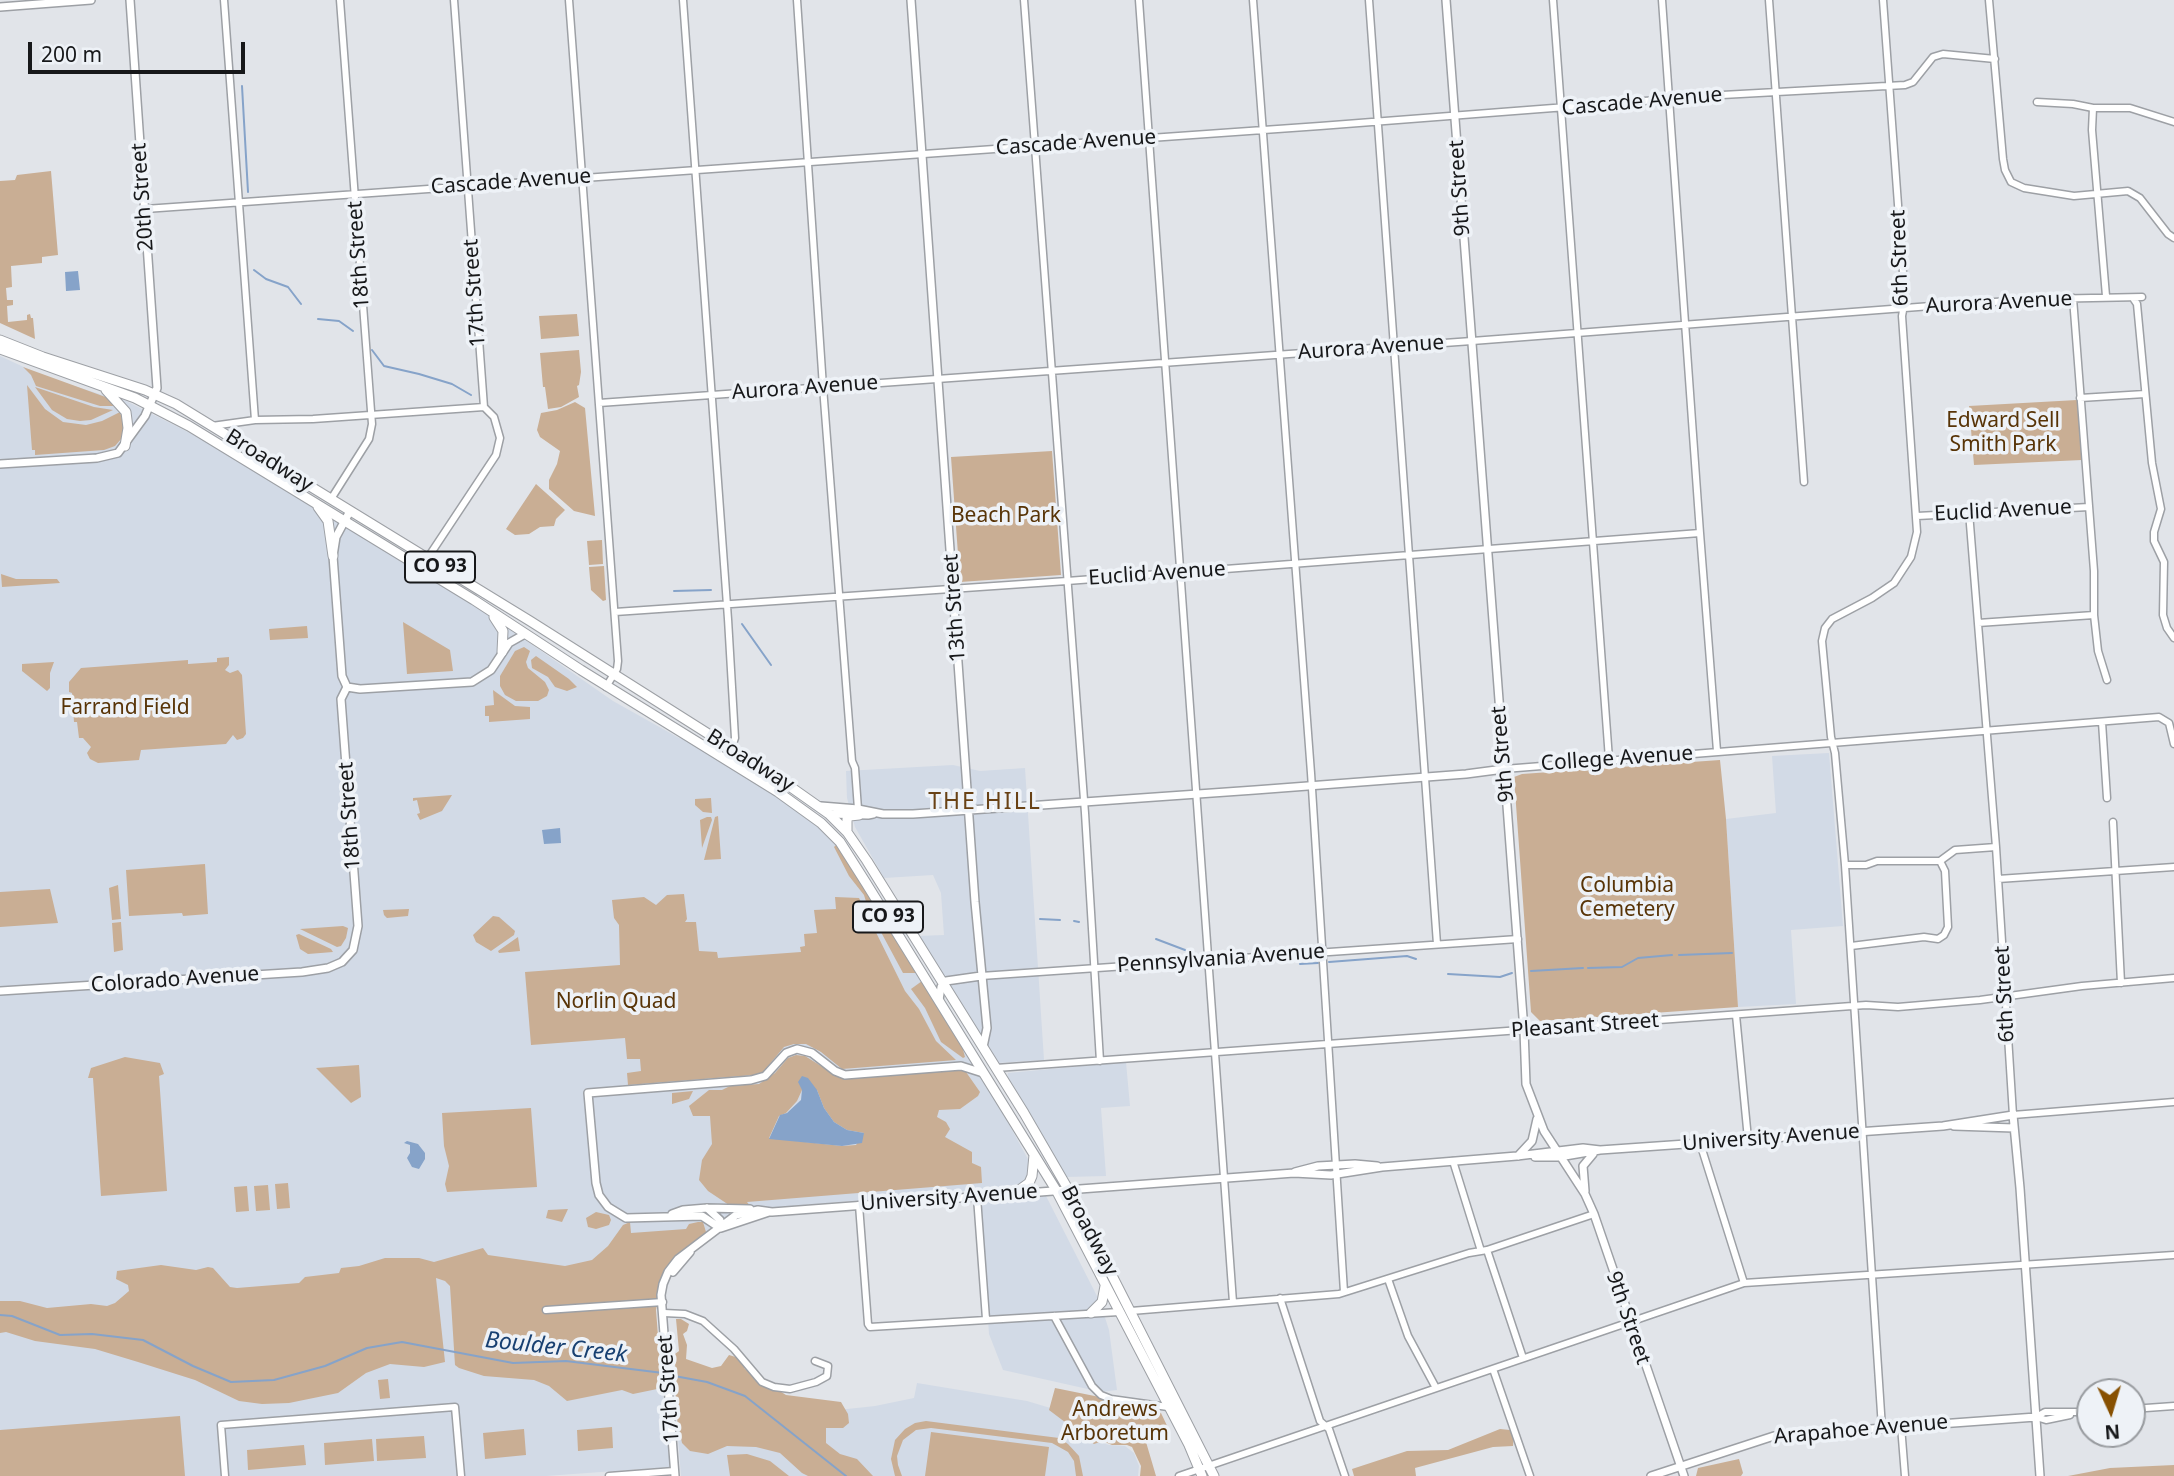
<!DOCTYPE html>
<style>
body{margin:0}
#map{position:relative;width:2174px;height:1476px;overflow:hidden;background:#e1e4e9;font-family:"Noto Sans",sans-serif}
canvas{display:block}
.north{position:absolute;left:2076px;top:1378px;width:70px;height:70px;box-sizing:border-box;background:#eef2f7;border:2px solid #989b9f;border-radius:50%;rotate:176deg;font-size:19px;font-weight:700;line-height:28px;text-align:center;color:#17181a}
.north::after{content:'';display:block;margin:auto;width:24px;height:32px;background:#875001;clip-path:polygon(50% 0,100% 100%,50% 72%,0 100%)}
.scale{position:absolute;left:28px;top:42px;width:217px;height:32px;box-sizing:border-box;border:4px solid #17181a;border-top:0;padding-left:9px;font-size:21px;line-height:24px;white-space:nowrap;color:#17181a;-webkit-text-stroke:5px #eef2f7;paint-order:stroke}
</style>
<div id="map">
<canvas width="2174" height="1476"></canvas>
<div class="north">N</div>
<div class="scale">200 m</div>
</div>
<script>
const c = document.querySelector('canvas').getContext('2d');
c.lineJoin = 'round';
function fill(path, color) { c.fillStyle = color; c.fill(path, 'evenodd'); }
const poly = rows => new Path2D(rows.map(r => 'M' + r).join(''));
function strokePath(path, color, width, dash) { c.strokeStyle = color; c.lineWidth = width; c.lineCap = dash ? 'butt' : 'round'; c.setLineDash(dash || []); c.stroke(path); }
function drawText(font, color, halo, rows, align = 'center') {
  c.font = font + ' "Noto Sans",sans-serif'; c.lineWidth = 7; c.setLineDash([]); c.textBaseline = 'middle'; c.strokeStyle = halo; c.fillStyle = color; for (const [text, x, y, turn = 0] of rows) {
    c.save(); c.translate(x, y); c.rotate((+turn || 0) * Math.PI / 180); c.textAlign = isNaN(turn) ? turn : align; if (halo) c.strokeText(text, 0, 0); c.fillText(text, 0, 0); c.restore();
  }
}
fill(poly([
 [0,356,43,376,106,396,116,396,234,455,475,605,613,701,679,738,690,741,815,822,836,844,993,1095,1029,1161,1031,1169,1026,1181,1015,1185,966,1191,746,1210,724,1218,675,1258,457,1278,660,1361,670,1467,546,1476,0,1476],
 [1829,753,1843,926,1791,930,1796,1004,1738,1007,1726,819,1776,813,1772,756],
 [953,765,980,771,1025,768,1044,1060,997,1063,918,936,944,935,941,893,933,875,884,878,855,827,847,798,846,771],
 [1126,1062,1130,1106,1101,1108,1106,1176,1066,1177,1007,1080,1008,1073],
 [1046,1196,1100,1302,1109,1330,1117,1390,1101,1392,1003,1370,989,1334,980,1202],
 [917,1383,1027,1401,1057,1410,1094,1440,1109,1445,1125,1446,1134,1453,1139,1466,1138,1476,681,1476,676,1414,764,1418,875,1406,914,1398]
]), '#d2dae6');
fill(poly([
 [51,171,58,255,42,257,42,263,11,266,12,287,6,288,7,300,13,300,13,305,7,306,8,322,27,320,27,315,30,314,31,318,33,318,35,339,0,323,0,181,15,180,17,175],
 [577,314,579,336,541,339,539,316],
 [579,350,581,372,579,385,577,386,579,397,561,407,548,409,545,387,543,387,540,353],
 [23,367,111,399,117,406,100,406,36,386,31,375],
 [27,385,45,409,63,422,86,425,102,421,120,412,124,426,122,438,115,446,104,450,35,455,35,450,32,450],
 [35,387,94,407,113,410,91,420,80,421,67,419,52,410],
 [2077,400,2082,460,1974,465,1969,406],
 [575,402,585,408,595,516,574,511,549,489,549,480,557,464,560,451,540,437,537,430,541,413,557,410],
 [1052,451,1061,575,960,582,951,457],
 [536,484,565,510,556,519,554,526,540,527,529,534,515,535,506,529],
 [602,540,603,564,589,565,587,541],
 [604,566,606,600,603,601,591,590,589,567],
 [1,574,16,579,57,579,60,583,2,587],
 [403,622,450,650,453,671,407,674],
 [307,626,308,638,270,640,269,629],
 [524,647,530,651,526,662,528,668,545,682,549,690,547,696,538,701,516,701,505,695,500,686,500,676,515,651],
 [536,656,569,679,577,687,567,691,555,687,548,677,532,668,531,660],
 [229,657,229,665,225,670,230,673,238,670,242,675,246,734,243,738,237,740,233,735,226,744,141,750,139,760,98,763,90,759,87,753,91,747,83,738,79,738,77,722,74,722,72,693,69,692,69,682,81,668,188,660,188,664,217,662,217,658],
 [54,662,50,673,50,688,47,691,22,671,22,664],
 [493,690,515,706,530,707,530,719,489,722,489,716,485,716,485,706,494,705],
 [1720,760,1726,819,1738,1007,1540,1021,1531,1012,1514,777,1522,774],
 [452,795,442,811,420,820,417,814,420,813,417,800,413,801,413,798],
 [711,798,712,813,703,812,695,805,695,799],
 [718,816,721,859,704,860,715,817],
 [707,817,711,817,712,820,702,848,700,820],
 [836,845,848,861,918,973,903,973,868,908,864,895,849,876,834,847],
 [205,864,208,914,183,916,182,913,129,916,126,870],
 [118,885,121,919,112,920,109,888],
 [50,889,58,923,0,927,0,892],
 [684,894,687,919,685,922,696,922,699,951,717,952,718,958,801,952,800,947,805,946,804,934,817,933,814,910,836,909,835,897,859,898,905,991,919,1009,936,1041,956,1060,842,1069,821,1052,806,1044,794,1044,784,1047,763,1072,754,1075,628,1085,627,1073,641,1071,640,1059,627,1059,625,1038,531,1045,525,972,620,965,619,925,614,918,612,900,644,897,656,905,667,895],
 [409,909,408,916,387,918,384,915,383,910],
 [493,916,499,917,515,931,514,935,491,951,476,942,473,935],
 [121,922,123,950,114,952,112,923],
 [343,926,348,928,346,938,341,946,337,947,300,929],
 [299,934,331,949,333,952,308,954,300,949,296,935],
 [518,937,520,951,499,953,498,951],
 [922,981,962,1046,965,1057,963,1058,941,1042,925,1008,911,989],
 [796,1055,805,1056,834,1074,851,1078,962,1070,966,1072,980,1092,978,1096,960,1109,939,1110,937,1117,946,1122,950,1129,945,1137,972,1152,972,1163,981,1167,982,1183,747,1202,750,1206,729,1205,708,1191,699,1180,702,1160,712,1144,710,1116,693,1116,689,1106,709,1090,722,1090,730,1086,759,1084,775,1073,788,1058],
 [802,1090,817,1090,824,1108,834,1122,847,1130,864,1133,856,1145,842,1146,769,1138,779,1116,786,1113,797,1101],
 [125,1057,160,1063,164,1074,159,1076,167,1191,101,1196,93,1078,88,1078,91,1068],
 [359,1065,361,1097,351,1103,316,1068],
 [693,1091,689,1099,672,1104,672,1093],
 [531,1108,537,1187,447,1192,445,1184,449,1166,444,1146,442,1113],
 [288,1183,290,1208,277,1209,275,1184],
 [268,1185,270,1210,256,1211,254,1186],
 [247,1186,249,1211,236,1212,234,1187],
 [568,1209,562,1222,546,1218,548,1210],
 [596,1212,609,1215,611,1220,609,1225,596,1229,588,1227,586,1218],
 [630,1222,631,1233,686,1229,689,1224,698,1222,703,1222,706,1232,687,1247,663,1273,656,1310,662,1388,633,1394,622,1390,567,1401,549,1386,534,1380,484,1376,459,1368,455,1365,450,1286,445,1281,436,1278,445,1362,424,1367,390,1364,366,1373,338,1393,289,1403,262,1404,239,1401,195,1380,138,1362,95,1349,35,1341,6,1332,0,1333,0,1301,20,1301,47,1308,91,1304,107,1306,115,1303,129,1291,128,1285,116,1279,117,1271,161,1265,196,1270,208,1267,213,1268,230,1287,237,1288,299,1283,305,1277,339,1273,341,1268,359,1266,385,1258,419,1258,434,1262,483,1248,488,1255,565,1266,592,1260,608,1246,623,1225],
 [676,1319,681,1319,689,1324,687,1331,683,1334,687,1345,686,1359,712,1368,721,1366,729,1355,739,1358,745,1369,786,1395,841,1402,848,1414,849,1423,843,1428,826,1428,826,1443,840,1454,857,1459,873,1476,808,1476,802,1473,780,1453,756,1447,727,1446,708,1454,690,1451,682,1443,676,1414,675,1354,679,1351],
 [388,1379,390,1398,380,1399,378,1380],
 [1055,1388,1149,1407,1161,1413,1170,1432,1146,1442,1156,1476,1140,1476,1141,1466,1132,1447,1127,1445,1112,1445,1103,1441,1094,1444,1049,1410],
 [180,1416,185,1476,0,1476,0,1430],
 [926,1421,1059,1438,1068,1444,1079,1456,1083,1476,1076,1476,1074,1461,1068,1452,1052,1443,931,1428,916,1430,903,1440,897,1456,898,1465,902,1476,895,1476,891,1459,895,1440,905,1429,915,1423],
 [612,1427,613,1448,578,1451,577,1430],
 [524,1429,526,1455,485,1459,483,1433],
 [1500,1429,1510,1430,1514,1434,1513,1446,1493,1447,1415,1468,1416,1476,1354,1476,1352,1469,1407,1451,1448,1450],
 [931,1432,1049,1447,1045,1476,925,1476],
 [424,1436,426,1458,377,1461,376,1439],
 [372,1439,374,1461,325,1465,324,1443],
 [304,1445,306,1465,248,1470,247,1450],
 [747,1454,770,1461,789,1476,730,1476,727,1455],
 [1739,1459,1743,1473,1741,1476,1696,1476,1698,1468],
 [2174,1465,2174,1476,2068,1476,2110,1468]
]), '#c9ae94');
fill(poly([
 [78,271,80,290,66,291,65,272],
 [560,828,561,843,544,844,542,830],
 [802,1076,808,1078,817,1090,824,1108,834,1122,847,1130,864,1133,862,1143,842,1146,769,1139,780,1115,787,1113,801,1100,802,1090,798,1082],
 [407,1141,418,1144,425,1153,425,1159,419,1169,412,1167,407,1158,410,1153,410,1145,404,1143]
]), '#86a3c9');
strokePath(poly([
 [242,86,248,192],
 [254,270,266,279,288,287,301,304],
 [318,319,339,321,353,331],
 [372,350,384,366,419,374,452,384,471,395],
 [674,591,711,590],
 [742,624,771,665],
 [1040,919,1060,920],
 [1074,921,1079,922],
 [1156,939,1185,950,1192,951],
 [1679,955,1732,953],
 [1329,962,1407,956,1416,959],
 [1300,964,1318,963],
 [1588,968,1622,967,1638,958,1672,955],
 [1531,971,1583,968],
 [1448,974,1500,977,1512,973],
 [0,1315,12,1316,60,1335,92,1334,143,1340,193,1366,231,1382,274,1380,325,1366,367,1348,402,1342,513,1363,566,1361,663,1373],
 [669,1375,707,1382,745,1396,846,1476]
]), '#86a3c9', 2);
const minor = poly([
 [224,0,255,420],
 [569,0,618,661,617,669,606,687],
 [683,0,728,619,735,738,731,749],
 [797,0,823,387,852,761,855,768,858,809],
 [1024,0,1085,813,1100,1061],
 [1139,0,1233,1302],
 [1253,0,1311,773,1344,1292],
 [1369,0,1437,944],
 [1553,0,1609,759],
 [1662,0,1700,533,1717,751],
 [1769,0,1804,482],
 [1989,0,2003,159,2005,170,2011,182,2024,188,2074,196,2128,191,2140,198,2168,234,2174,238],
 [2037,102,2073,104,2093,108,2130,108,2174,122],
 [2093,108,2092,130,2106,296],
 [145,209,1320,126,1722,95,1905,85,1913,82,1933,57,1943,54,1995,59],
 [2073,298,2094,571,2094,615,2098,651,2107,680],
 [2133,298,2137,304,2152,463,2161,509,2154,532,2154,541,2164,562,2163,615,2167,628,2174,638],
 [2080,398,2145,394],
 [599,403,1472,341,1931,306,2042,299,2142,297],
 [212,426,255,420,313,419,484,407],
 [331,499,369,439,372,424,340,0],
 [1969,512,1996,847,2013,1115,2174,1102],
 [1917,516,2089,507],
 [427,559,496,455,500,438,494,417,484,407,454,0],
 [615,612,1067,581,1700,533],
 [1978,623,2094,615],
 [2102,722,2107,798],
 [1504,769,2159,717,2169,723,2174,744],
 [2113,822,2121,983],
 [1845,865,1866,865,1877,861,1940,861,1955,850,1996,847],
 [1998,879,2174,867],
 [1851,946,1924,937,1938,939,1944,935,1948,927,1945,871,1940,861],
 [981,976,1518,939],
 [1736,1015,1748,1139],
 [996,1068,1866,1005,1898,1007,1980,1000,2082,986,2174,978],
 [1700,1143,1744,1283],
 [1453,1161,1481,1251],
 [977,1197,986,1319],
 [859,1205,868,1324,870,1327,1119,1312],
 [1487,1250,1523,1358],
 [1388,1279,1408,1336,1436,1388],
 [1280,1298,1320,1421,1329,1429,1345,1476],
 [546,1310,663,1302],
 [1131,1311,1339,1294,1469,1253,1487,1250,1594,1214],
 [664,1313,685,1314,703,1321,734,1349,762,1382,774,1387,790,1389,816,1382,827,1376,828,1366,815,1361],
 [1054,1316,1092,1386,1101,1395,1111,1399,1168,1407],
 [1493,1369,1530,1476],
 [2132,1409,2174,1406],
 [2036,1417,2045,1412,2090,1412],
 [2036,1417,2046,1420,2070,1415],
 [1901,1426,1905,1476],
 [1882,1428,1845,865,1835,753,1831,737,1822,641,1825,628,1832,619,1872,598,1894,583,1911,557,1917,532,1902,316,1905,300,1883,0],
 [225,1476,221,1425,455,1407,461,1476],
 [609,1476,674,1471],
 [1179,1476,1744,1283,2174,1255]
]);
const tertiary = poly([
 [911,0,975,902,987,1028,983,1047],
 [1446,0,1524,1030,1526,1084,1544,1131,1585,1194,1594,1214,1684,1476],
 [0,7,91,0],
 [0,464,97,458,118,453,145,416,157,388,130,0],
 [347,687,360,689,472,682,491,670,509,643,525,634],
 [347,687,342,676,333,556,336,537,350,511],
 [821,806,858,809,883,814,913,814,1255,790,1466,774,1504,769],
 [829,814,868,815,873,814],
 [0,991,302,972,328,968,342,962,353,950,358,926,341,699,347,687],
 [939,1000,941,987,946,981,981,976],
 [1954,1126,2014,1128],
 [1518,1156,1532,1141,1537,1119],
 [1535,1157,1559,1157,1600,1150,1943,1126,2013,1115,2020,1188,2040,1476],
 [1295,1172,1318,1166,1355,1164,1377,1166],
 [1585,1191,1583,1166,1593,1154],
 [707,1208,720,1220,720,1228],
 [672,1214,683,1210,707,1208,750,1209],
 [720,1228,702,1216,626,1218,608,1207,599,1195,596,1183,588,1093,751,1080,765,1076,786,1053,797,1049,812,1053,835,1071,845,1075,961,1066,983,1073],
 [721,1228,769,1212],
 [673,1272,690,1252],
 [675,1476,661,1295,663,1284,668,1272,678,1259,736,1215,758,1210,772,1212,1294,1173,1331,1175,1382,1167,1517,1156,1583,1148,1600,1150],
 [1651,1476,1774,1436,2036,1417]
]);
const primary = poly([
 [0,340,43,357,145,390,176,404,530,621,778,778,829,814,847,832,867,861,1024,1113,1068,1189,1214,1476],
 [0,349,135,398,189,426,474,600,581,670,778,792,821,823,840,842,866,883,1056,1190,1189,1445,1202,1476],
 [106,390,126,412,128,428,125,446],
 [318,507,328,521,333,556],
 [494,617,503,631,502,652],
 [847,830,847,819,850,816,859,815],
 [1015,1193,1029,1183,1032,1176,1034,1155],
 [1091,1313,1102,1302,1105,1286]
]);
strokePath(minor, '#9da0a5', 9);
strokePath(tertiary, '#9da0a5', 10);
strokePath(primary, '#9da0a5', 11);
strokePath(minor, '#fff', 6);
strokePath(tertiary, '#fff', 7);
strokePath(primary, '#fff', 9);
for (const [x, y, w] of [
 [440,567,70],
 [888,917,70]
]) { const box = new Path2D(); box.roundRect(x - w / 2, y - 15.5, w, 31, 5); c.fillStyle = '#eef2f7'; c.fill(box); strokePath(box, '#17181a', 2); }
drawText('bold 19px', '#17181a', null, [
 ["CO 93",440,567],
 ["CO 93",888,917]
]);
drawText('21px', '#17181a', '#eef2f7', [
 ["Cascade Avenue",1642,102,-5],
 ["Cascade Avenue",1076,143,-4],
 ["Cascade Avenue",511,182,-4],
 ["9th Street",1460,188,-94],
 ["20th Street",143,197,-94],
 ["18th Street",359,255,-94],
 ["6th Street",1900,258,-92],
 ["17th Street",475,293,-94],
 ["Aurora Avenue",1999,303,-3],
 ["Aurora Avenue",1371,348,-4],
 ["Aurora Avenue",805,388,-4],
 ["Broadway",269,461,32],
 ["Euclid Avenue",2003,511,-3],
 ["Euclid Avenue",1157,574,-4],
 ["13th Street",955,608,-94],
 ["9th Street",1503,754,-95],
 ["College Avenue",1617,759,-4],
 ["Broadway",750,761,32],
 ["18th Street",350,816,-94],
 ["Pennsylvania Avenue",1221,959,-4],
 ["Colorado Avenue",175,980,-4],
 ["6th Street",2005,994,-93],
 ["Pleasant Street",1585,1026,-4],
 ["University Avenue",1771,1138,-4],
 ["University Avenue",949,1198,-4],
 ["Broadway",1089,1231,62],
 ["9th Street",1628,1318,71],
 ["17th Street",669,1389,-94],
 ["Arapahoe Avenue",1861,1430,-5]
]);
drawText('21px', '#583407', '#eef2f7', [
 ["Edward Sell",2003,421],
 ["Smith Park",2003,445],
 ["Beach Park",1006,516],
 ["Farrand Field",125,708],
 ["Columbia",1627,886],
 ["Cemetery",1627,910],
 ["Norlin Quad",616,1002],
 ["Andrews",1115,1410],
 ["Arboretum",1115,1434]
]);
c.letterSpacing = '2px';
drawText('23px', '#694215', '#eef2f7', [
 ["THE HILL",985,802]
]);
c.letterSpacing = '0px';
drawText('italic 23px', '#184071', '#eef2f7', [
 ["Boulder Creek",556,1348,6]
]);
</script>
